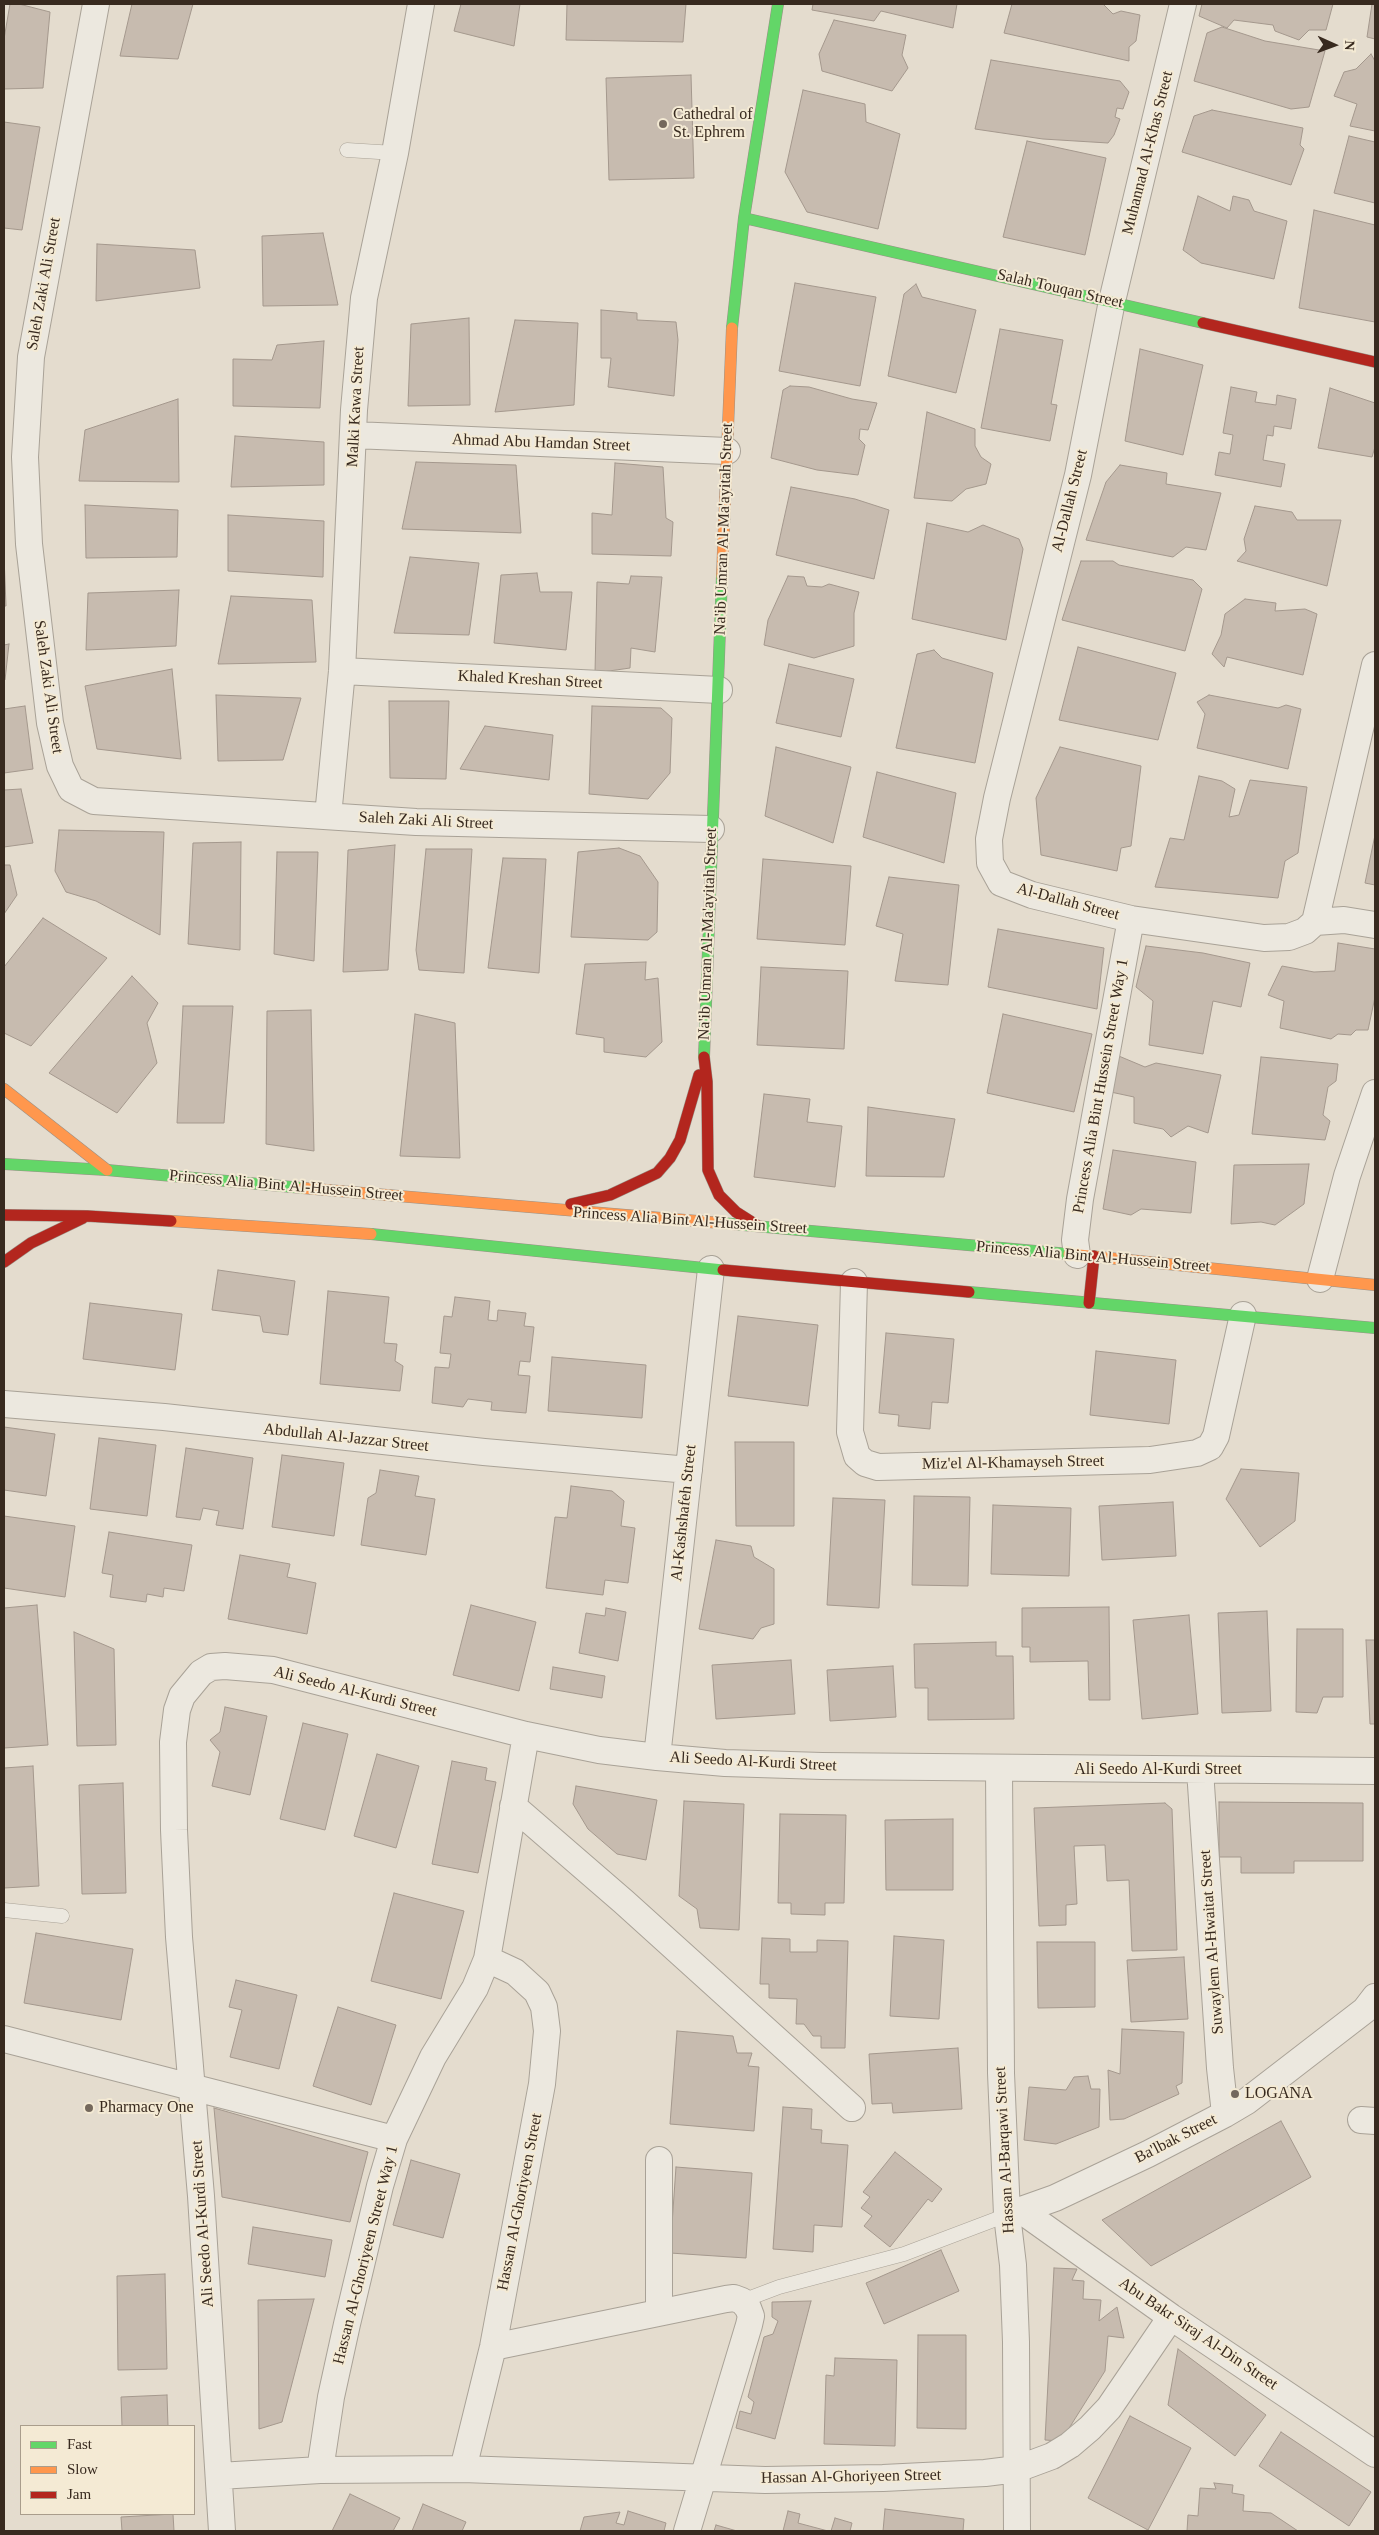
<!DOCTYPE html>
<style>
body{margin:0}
#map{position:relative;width:1379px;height:2535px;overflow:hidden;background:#e4dcce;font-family:"Times New Roman",serif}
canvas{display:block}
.frame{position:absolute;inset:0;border:5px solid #382a1f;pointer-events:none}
.legend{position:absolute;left:20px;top:2425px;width:175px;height:90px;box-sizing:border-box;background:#f4ead4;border:1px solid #a99d8c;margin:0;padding:6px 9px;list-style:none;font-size:15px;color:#382a1f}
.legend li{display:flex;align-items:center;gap:10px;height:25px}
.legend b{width:25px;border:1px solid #a99d8c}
.north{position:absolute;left:1309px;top:20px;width:50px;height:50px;-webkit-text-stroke:4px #f4ead4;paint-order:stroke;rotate:92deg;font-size:14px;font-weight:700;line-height:20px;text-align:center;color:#382a1f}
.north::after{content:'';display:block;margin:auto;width:18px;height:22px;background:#382a1f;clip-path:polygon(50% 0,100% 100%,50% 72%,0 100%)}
</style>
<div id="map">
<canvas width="1379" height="2535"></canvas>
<div class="frame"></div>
<ul class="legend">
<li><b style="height:6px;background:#63d668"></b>Fast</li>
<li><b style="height:6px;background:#ff974d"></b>Slow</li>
<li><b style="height:6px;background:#b3261e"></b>Jam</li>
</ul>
<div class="north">N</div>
</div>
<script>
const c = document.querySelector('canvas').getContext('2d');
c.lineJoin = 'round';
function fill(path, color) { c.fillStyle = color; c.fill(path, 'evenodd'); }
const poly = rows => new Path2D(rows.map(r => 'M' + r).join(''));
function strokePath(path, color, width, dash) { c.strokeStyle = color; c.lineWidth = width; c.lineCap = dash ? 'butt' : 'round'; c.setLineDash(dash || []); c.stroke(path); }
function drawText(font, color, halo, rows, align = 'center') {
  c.font = font + ' "Times New Roman",serif'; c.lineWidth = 4; c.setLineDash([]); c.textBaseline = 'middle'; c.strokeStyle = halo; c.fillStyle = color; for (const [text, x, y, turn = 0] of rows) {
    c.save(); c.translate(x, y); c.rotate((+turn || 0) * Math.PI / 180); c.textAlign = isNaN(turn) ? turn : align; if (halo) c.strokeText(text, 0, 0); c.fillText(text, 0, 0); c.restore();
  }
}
const building = poly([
 [10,4,19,4,50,12,43,88,4,89,4,39,10,4],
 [132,4,193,4,178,59,120,56,132,4],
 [461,4,520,4,514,46,454,31,461,4],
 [567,4,686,4,683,42,566,40,567,4],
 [813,4,957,4,953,28,881,11,874,21,812,10,813,4],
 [1012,4,1103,4,1113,14,1121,11,1140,15,1136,41,1129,47,1129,61,1004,33,1012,4],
 [1202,4,1333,4,1326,30,1309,30,1299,40,1275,31,1273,25,1234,20,1227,28,1199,16,1202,4],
 [1372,4,1375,4,1375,39,1367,37,1372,4],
 [834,20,906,35,902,55,908,68,892,91,822,71,819,54,834,20],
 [1222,27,1265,41,1325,51,1309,107,1291,109,1194,81,1207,33,1222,27],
 [1371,54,1375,61,1375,131,1350,126,1357,104,1334,96,1344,72,1356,69,1371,54],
 [991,60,1120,81,1129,92,1123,109,1117,108,1115,117,1120,119,1114,135,1108,143,1043,139,975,129,991,60],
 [691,75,694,178,609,180,606,78,691,75],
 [803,90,865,104,866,122,900,134,878,229,807,212,785,172,803,90],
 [1212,110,1303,128,1300,145,1304,149,1291,185,1182,152,1194,116,1212,110],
 [4,122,40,127,22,230,4,228,4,122],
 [1349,136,1375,142,1375,203,1334,193,1349,136],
 [1027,141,1106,158,1085,255,1003,237,1027,141],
 [1198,196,1230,211,1233,196,1249,200,1254,211,1287,221,1274,279,1201,263,1183,250,1198,196],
 [1314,210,1375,225,1375,322,1299,308,1314,210],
 [323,233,338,305,263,306,262,236,323,233],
 [97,244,195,250,200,288,96,301,97,244],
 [795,283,876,297,860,386,779,371,795,283],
 [916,284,922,297,976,310,956,393,888,376,904,294,916,284],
 [601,310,637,313,637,320,676,322,678,340,674,396,608,387,611,358,601,358,601,310],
 [469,318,470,405,408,406,411,324,469,318],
 [515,320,578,323,574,405,495,412,515,320],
 [1000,329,1063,340,1051,404,1057,405,1050,441,981,428,1000,329],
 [324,341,320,408,233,406,233,359,272,360,277,345,324,341],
 [1140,349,1203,365,1183,455,1125,441,1140,349],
 [790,386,809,387,852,399,877,403,868,430,860,429,859,439,865,445,858,475,817,470,771,458,783,390,790,386],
 [1231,387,1257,392,1255,402,1276,405,1277,395,1296,399,1291,429,1274,426,1273,436,1267,435,1263,460,1285,464,1281,487,1215,475,1219,452,1230,454,1233,435,1223,433,1231,387],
 [1330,388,1375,403,1375,447,1372,457,1318,448,1330,388],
 [178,399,179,482,79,481,85,430,178,399],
 [927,412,975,429,975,446,981,457,991,464,986,484,966,489,952,501,914,498,927,412],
 [235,436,324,442,324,485,231,487,235,436],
 [416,462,516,465,521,533,402,529,416,462],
 [615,463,663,467,666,518,673,522,671,556,592,554,592,513,612,515,615,463],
 [1120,465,1167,473,1166,484,1221,493,1206,550,1186,547,1173,557,1086,540,1106,482,1120,465],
 [791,487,855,499,889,510,874,579,776,555,791,487],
 [85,505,178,510,177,557,86,558,85,505],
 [1255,506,1292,512,1297,520,1341,520,1327,586,1237,561,1246,551,1244,539,1255,506],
 [228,515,324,521,323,577,228,571,228,515],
 [927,523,968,532,983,525,1019,539,1023,549,1006,640,912,619,927,523],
 [4,556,6,606,4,606,4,556],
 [410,557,479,563,469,635,394,633,410,557],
 [1081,561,1113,561,1119,565,1193,580,1202,589,1185,651,1062,620,1081,561],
 [537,573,540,592,572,592,566,650,494,643,501,575,537,573],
 [631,576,662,577,655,652,631,648,630,668,595,673,597,582,629,584,631,576],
 [788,576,804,577,807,586,822,587,829,584,859,592,854,613,854,646,814,658,764,645,768,620,788,576],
 [179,590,176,646,86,650,88,593,179,590],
 [231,596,312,600,316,662,218,664,231,596],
 [1245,599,1276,603,1275,611,1305,609,1317,614,1303,675,1227,657,1224,667,1212,654,1221,635,1225,614,1245,599],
 [9,644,5,680,4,680,4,645,9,644],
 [1078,647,1176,673,1158,740,1059,720,1078,647],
 [934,650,942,658,993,673,975,763,896,748,917,654,934,650],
 [789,664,854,679,841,737,776,723,789,664],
 [172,669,181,759,97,749,85,686,172,669],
 [216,695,301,698,283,760,218,761,216,695],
 [1209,695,1278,708,1286,705,1301,709,1288,769,1197,748,1205,714,1197,702,1209,695],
 [389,701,449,701,446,779,390,778,389,701],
 [25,706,33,769,4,773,4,709,25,706],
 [592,706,661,708,672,718,670,773,648,799,589,794,592,706],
 [485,726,553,735,549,780,460,769,485,726],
 [776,747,851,767,833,843,765,816,776,747],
 [1060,747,1141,766,1131,846,1121,848,1117,871,1041,855,1036,798,1060,747],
 [877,772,956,793,944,863,863,837,877,772],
 [1199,776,1222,781,1235,789,1229,817,1239,815,1250,780,1307,787,1298,853,1285,861,1278,898,1155,887,1170,838,1184,840,1199,776],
 [21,789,33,843,4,847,4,790,21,789],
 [59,830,164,832,160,935,96,901,66,892,55,871,59,830],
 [1375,835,1375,885,1365,883,1375,835],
 [241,842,240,950,188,944,193,843,241,842],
 [395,845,388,970,343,972,348,850,395,845],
 [619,848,640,856,658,882,657,932,648,940,571,937,578,852,619,848],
 [426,849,472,849,464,973,419,970,416,950,426,849],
 [277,852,318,852,314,961,274,954,277,852],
 [503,858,546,859,539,973,488,968,503,858],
 [763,859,851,866,845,945,757,939,763,859],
 [4,865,10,865,17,895,4,914,4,865],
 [889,877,959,885,948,985,895,981,903,934,876,926,889,877],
 [43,918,107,958,31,1046,4,1033,4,967,43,918],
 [998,929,1104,948,1097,1009,988,987,998,929],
 [1338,943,1375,949,1375,997,1368,1030,1356,1030,1351,1035,1338,1034,1331,1039,1280,1028,1284,1001,1268,995,1282,966,1314,972,1335,971,1338,943],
 [1146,946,1203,953,1250,963,1241,1007,1213,1001,1203,1054,1149,1045,1153,1001,1136,987,1146,946],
 [646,962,645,980,658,978,662,1042,646,1057,604,1052,604,1038,576,1034,585,964,646,962],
 [761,967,848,971,844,1049,757,1045,761,967],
 [132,976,158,1003,147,1023,157,1063,117,1113,49,1073,132,976],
 [183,1006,233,1006,224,1123,177,1123,183,1006],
 [311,1010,314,1151,266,1144,267,1011,311,1010],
 [415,1014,455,1023,460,1158,400,1156,415,1014],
 [1003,1014,1092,1034,1074,1112,987,1093,1003,1014],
 [1114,1054,1145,1067,1156,1063,1221,1075,1208,1133,1188,1126,1171,1137,1163,1129,1134,1123,1134,1097,1106,1091,1114,1054],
 [1261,1057,1338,1064,1336,1081,1328,1087,1323,1115,1330,1121,1325,1140,1252,1134,1261,1057],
 [764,1094,810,1099,807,1122,842,1126,835,1187,754,1177,764,1094],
 [868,1107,955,1119,944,1177,866,1176,868,1107],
 [1113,1150,1196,1162,1191,1213,1141,1209,1131,1215,1103,1209,1113,1150],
 [1309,1164,1304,1204,1275,1225,1261,1222,1231,1224,1234,1165,1309,1164],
 [218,1270,295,1281,288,1335,263,1332,260,1316,212,1310,218,1270],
 [328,1291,389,1297,384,1343,397,1344,395,1361,403,1366,400,1391,320,1384,328,1291],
 [455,1297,490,1301,488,1320,497,1321,498,1310,526,1313,524,1326,534,1327,530,1362,520,1361,518,1375,530,1376,526,1413,491,1410,492,1402,468,1399,463,1407,432,1403,435,1367,449,1368,451,1354,440,1353,444,1316,452,1317,455,1297],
 [90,1303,182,1314,175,1370,83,1359,90,1303],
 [738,1316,818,1325,808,1406,728,1396,738,1316],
 [886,1333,954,1339,948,1403,932,1402,930,1429,898,1426,899,1415,879,1413,886,1333],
 [1096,1351,1176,1360,1169,1424,1090,1415,1096,1351],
 [552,1357,646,1365,642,1418,548,1411,552,1357],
 [4,1427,55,1434,46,1496,4,1490,4,1427],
 [99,1438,156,1445,147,1516,90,1509,99,1438],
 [735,1442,794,1442,794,1526,736,1526,735,1442],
 [186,1448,253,1458,243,1529,216,1525,219,1511,203,1508,200,1520,176,1517,186,1448],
 [282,1455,344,1463,334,1536,272,1527,282,1455],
 [1241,1469,1299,1473,1295,1521,1260,1547,1226,1499,1241,1469],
 [380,1470,419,1476,415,1496,435,1499,426,1555,361,1545,368,1498,376,1493,380,1470],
 [571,1486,612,1491,624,1501,621,1526,635,1528,628,1583,605,1580,603,1595,546,1588,555,1517,567,1518,571,1486],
 [914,1496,970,1497,968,1586,912,1585,914,1496],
 [833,1498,885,1500,879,1608,827,1605,833,1498],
 [1173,1502,1176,1556,1102,1560,1099,1506,1173,1502],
 [993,1505,1071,1508,1069,1576,991,1574,993,1505],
 [4,1516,75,1526,65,1597,4,1588,4,1516],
 [109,1532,192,1545,184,1591,164,1588,163,1597,147,1594,146,1602,110,1597,113,1575,102,1573,109,1532],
 [716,1540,751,1546,754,1557,774,1569,774,1624,761,1628,753,1639,699,1629,716,1540],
 [240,1555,290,1564,287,1577,316,1583,307,1634,228,1619,240,1555],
 [37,1605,48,1745,4,1748,4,1608,37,1605],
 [471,1605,536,1622,519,1691,453,1675,471,1605],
 [1109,1607,1110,1700,1089,1700,1088,1661,1030,1662,1030,1647,1022,1647,1022,1608,1109,1607],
 [606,1608,626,1612,618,1661,579,1653,586,1613,605,1616,606,1608],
 [1267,1611,1271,1711,1222,1713,1218,1613,1267,1611],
 [1189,1615,1198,1714,1142,1719,1133,1620,1189,1615],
 [1297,1629,1343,1629,1343,1697,1323,1697,1317,1713,1296,1712,1297,1629],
 [74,1632,114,1649,116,1745,77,1746,74,1632],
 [1366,1640,1375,1640,1375,1724,1370,1724,1366,1640],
 [996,1642,996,1656,1013,1656,1014,1719,928,1720,928,1688,915,1688,914,1644,996,1642],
 [791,1660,795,1714,716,1719,712,1665,791,1660],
 [893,1666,896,1717,830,1721,827,1670,893,1666],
 [553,1667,605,1676,602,1698,550,1689,553,1667],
 [225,1707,267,1716,250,1795,212,1786,220,1752,210,1740,220,1732,225,1707],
 [303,1723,348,1734,325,1830,280,1819,303,1723],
 [377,1754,419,1766,396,1848,354,1836,377,1754],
 [452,1761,487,1768,485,1780,496,1782,478,1873,432,1864,452,1761],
 [33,1766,39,1886,4,1888,4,1768,33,1766],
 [123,1783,126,1893,82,1894,79,1785,123,1783],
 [576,1786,657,1800,646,1860,617,1854,588,1829,573,1804,576,1786],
 [684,1801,744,1804,739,1930,700,1928,697,1909,679,1896,684,1801],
 [1219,1802,1363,1803,1363,1861,1294,1861,1294,1873,1241,1873,1241,1857,1219,1857,1219,1802],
 [1165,1803,1172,1809,1177,1950,1132,1951,1129,1880,1107,1881,1105,1845,1074,1846,1077,1904,1066,1905,1066,1925,1039,1926,1034,1808,1165,1803],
 [780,1814,846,1815,844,1903,825,1903,825,1915,791,1914,791,1903,778,1903,780,1814],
 [953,1819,953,1890,886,1890,885,1820,953,1819],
 [394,1893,464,1911,441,1999,371,1981,394,1893],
 [36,1933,133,1949,121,2020,24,2003,36,1933],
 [894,1936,944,1940,939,2019,890,2016,894,1936],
 [762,1938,790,1939,790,1952,817,1952,817,1940,848,1941,845,2048,821,2048,821,2036,813,2036,804,2024,796,2024,797,1999,769,1998,769,1984,760,1984,762,1938],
 [1037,1942,1095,1942,1095,2007,1038,2008,1037,1942],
 [1184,1957,1188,2019,1131,2022,1127,1960,1184,1957],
 [236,1980,297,1995,279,2069,230,2057,242,2010,229,2007,236,1980],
 [338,2007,396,2025,371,2105,313,2086,338,2007],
 [1122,2029,1184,2032,1182,2083,1176,2086,1179,2094,1124,2119,1110,2120,1108,2070,1120,2074,1122,2029],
 [677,2031,733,2036,737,2053,752,2053,748,2066,759,2067,754,2131,670,2124,677,2031],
 [958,2048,962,2109,893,2113,892,2103,872,2104,869,2054,958,2048],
 [1088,2076,1091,2089,1100,2089,1099,2127,1056,2144,1024,2140,1029,2087,1066,2090,1074,2077,1088,2076],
 [783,2107,812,2109,811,2129,822,2130,821,2143,848,2145,842,2227,814,2225,813,2252,773,2249,783,2107],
 [214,2108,368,2152,350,2222,222,2197,214,2108],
 [1281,2121,1311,2177,1151,2266,1102,2220,1281,2121],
 [895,2152,942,2189,932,2202,928,2199,890,2247,864,2226,872,2216,861,2208,870,2197,863,2192,895,2152],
 [411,2160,460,2174,443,2238,393,2225,411,2160],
 [676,2167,752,2173,746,2258,670,2253,676,2167],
 [253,2227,332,2240,325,2277,248,2264,253,2227],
 [941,2250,959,2291,884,2324,866,2283,941,2250],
 [1054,2268,1077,2269,1072,2280,1084,2281,1083,2299,1101,2300,1099,2321,1117,2307,1124,2338,1108,2336,1105,2371,1061,2441,1045,2440,1054,2268],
 [165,2274,167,2369,118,2370,117,2276,165,2274],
 [314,2299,282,2422,259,2429,258,2300,314,2299],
 [811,2301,775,2439,736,2428,740,2411,751,2414,754,2402,748,2397,764,2337,773,2334,778,2321,772,2317,772,2302,811,2301],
 [918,2335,966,2335,966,2429,917,2428,918,2335],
 [1178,2349,1266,2415,1235,2456,1168,2405,1178,2349],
 [835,2358,897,2360,895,2446,824,2444,826,2375,834,2376,835,2358],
 [167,2395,168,2426,122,2426,121,2397,167,2395],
 [1130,2416,1191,2448,1148,2530,1088,2498,1130,2416],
 [1281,2432,1371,2492,1349,2526,1259,2466,1281,2432],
 [1214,2483,1233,2485,1232,2493,1244,2495,1243,2511,1271,2513,1298,2531,1187,2531,1188,2515,1198,2516,1200,2488,1216,2489,1214,2483],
 [350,2494,400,2518,393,2531,332,2531,350,2494],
 [423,2504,466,2522,462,2531,412,2531,423,2504],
 [885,2509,964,2519,963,2531,883,2531,885,2509],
 [628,2511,666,2523,664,2531,580,2531,584,2517,620,2512,616,2523,624,2525,628,2511],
 [788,2511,800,2514,798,2523,828,2531,783,2531,788,2511],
 [173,2514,174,2531,122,2531,121,2517,173,2514],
 [835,2518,852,2523,850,2531,831,2531,835,2518],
 [716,2525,737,2531,714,2531,716,2525]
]);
fill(building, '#c7bbaf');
strokePath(building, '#a4988d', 1);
const lane = poly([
 [347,150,395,153],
 [4,1910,62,1916],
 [742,2301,779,2287,904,2254,1007,2215]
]);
const street = poly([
 [96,4,31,357,25,457,29,544,50,723,60,766,71,789,94,801,416,822,711,829],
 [1183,4,1112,301,1078,475,997,798,989,839,990,863,1001,883,1032,895,1131,919,1264,938,1289,937,1305,931,1315,922,1375,665],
 [354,435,727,451],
 [342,671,719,690],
 [328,816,342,671,354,410,364,298,395,153,421,4],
 [1315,922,1344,920,1375,925],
 [1077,1255,1075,1240,1080,1199,1131,919],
 [1320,1279,1347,1176,1375,1093],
 [854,1282,850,1432,857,1456,865,1463,878,1467,1150,1460,1197,1453,1210,1447,1216,1436,1243,1315],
 [4,1404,164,1417,484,1452,689,1470],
 [657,1757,711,1269],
 [999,1769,1001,2073,1007,2215,1013,2265,1016,2342,1017,2531],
 [1200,1770,1220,2068,1225,2114],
 [513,1806,624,1902,852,2108],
 [4,2039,394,2139],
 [1361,2120,1375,2121],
 [1022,2211,1171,2317,1375,2454],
 [1007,2215,1055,2198,1148,2154,1225,2114,1247,2101,1365,2010,1375,1997],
 [659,2312,659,2160],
 [493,2347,726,2299,734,2298,742,2301,748,2308,751,2316,749,2325,687,2531],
 [463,2469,493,2347,542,2084,547,2031,544,2007,537,1992,515,1972,487,1959],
 [320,2470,331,2397,347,2324,380,2186,394,2139,433,2057,475,1988,487,1959,526,1735],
 [219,2476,320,2470,463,2469,765,2480,883,2478,985,2473,1017,2469,1052,2456,1070,2445,1090,2428,1109,2408,1171,2317],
 [222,2531,201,2196,179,1937,174,1830,173,1742,177,1710,182,1696,201,1673,211,1667,225,1666,273,1670,526,1735,599,1750,657,1757,725,1763,822,1766,1375,1771]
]);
const fast = poly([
 [744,218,1203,323],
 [732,328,744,218,778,4],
 [704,1057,722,576],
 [4,1164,107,1170,303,1188],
 [721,1223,1069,1254],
 [371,1234,723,1270],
 [969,1292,1375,1328]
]);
const slow = poly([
 [722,576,732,328],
 [4,1089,107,1170],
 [303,1188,721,1223],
 [171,1221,371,1234],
 [1069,1254,1375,1285]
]);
const jam = poly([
 [1203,323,1375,362],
 [704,1057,707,1082,708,1170,719,1195,736,1212,758,1226],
 [571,1204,610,1195,657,1173,670,1158,680,1140,699,1075],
 [4,1215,87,1216,171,1221],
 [4,1262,31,1243,83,1218],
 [723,1270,969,1292],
 [1089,1303,1094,1256]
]);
strokePath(lane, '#a9a297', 15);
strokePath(street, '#a9a297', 28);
strokePath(fast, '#999187', 12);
strokePath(slow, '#999187', 12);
strokePath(jam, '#999187', 12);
strokePath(lane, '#ece8df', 14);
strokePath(street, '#ece8df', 26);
strokePath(fast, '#63d668', 11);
strokePath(slow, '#ff974d', 11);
strokePath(jam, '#b3261e', 11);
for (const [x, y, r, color] of [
 [663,124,5,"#74685c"],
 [1235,2094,5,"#74685c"],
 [89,2108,5,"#74685c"]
]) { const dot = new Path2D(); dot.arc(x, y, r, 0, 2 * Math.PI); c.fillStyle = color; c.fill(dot); strokePath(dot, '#f4ead4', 2); }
drawText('16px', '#382a1f', '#f4ead4', [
 ["Cathedral of",673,115],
 ["St. Ephrem",673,133],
 ["LOGANA",1245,2094],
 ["Pharmacy One",99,2108]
], 'left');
drawText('16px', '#382a1f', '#f4ead4', [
 ["Muhannad Al-Khas Street",1148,153,-76],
 ["Saleh Zaki Ali Street",44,284,-80],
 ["Salah Touqan Street",1060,289,13],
 ["Malki Kawa Street",356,407,-87],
 ["Ahmad Abu Hamdan Street",541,443,2],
 ["Al-Dallah Street",1070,501,-76],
 ["Na'ib Umran Al-Ma'ayitah Street",724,529,-88],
 ["Khaled Kreshan Street",530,680,3],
 ["Saleh Zaki Ali Street",48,687,82],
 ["Saleh Zaki Ali Street",426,821,3],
 ["Al-Dallah Street",1068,902,15],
 ["Na'ib Umran Al-Ma'ayitah Street",708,934,-88],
 ["Princess Alia Bint Hussein Street Way 1",1101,1086,-80],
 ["Princess Alia Bint Al-Hussein Street",286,1186,5],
 ["Princess Alia Bint Al-Hussein Street",690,1221,4],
 ["Princess Alia Bint Al-Hussein Street",1093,1257,5],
 ["Abdullah Al-Jazzar Street",346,1438,6],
 ["Miz'el Al-Khamayseh Street",1013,1463,-1],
 ["Al-Kashshafeh Street",684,1513,-84],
 ["Ali Seedo Al-Kurdi Street",355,1692,14],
 ["Ali Seedo Al-Kurdi Street",753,1762,3],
 ["Ali Seedo Al-Kurdi Street",1158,1770],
 ["Suwaylem Al-Hwaitat Street",1212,1942,-94],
 ["Ba'lbak Street",1176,2139,-27],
 ["Hassan Al-Barqawi Street",1005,2150,-93],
 ["Hassan Al-Ghoriyeen Street",520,2202,-79],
 ["Ali Seedo Al-Kurdi Street",203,2224,-94],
 ["Hassan Al-Ghoriyeen Street Way 1",366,2255,-76],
 ["Abu Bakr Siraj Al-Din Street",1198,2334,34],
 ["Hassan Al-Ghoriyeen Street",851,2477,-1]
]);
</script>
